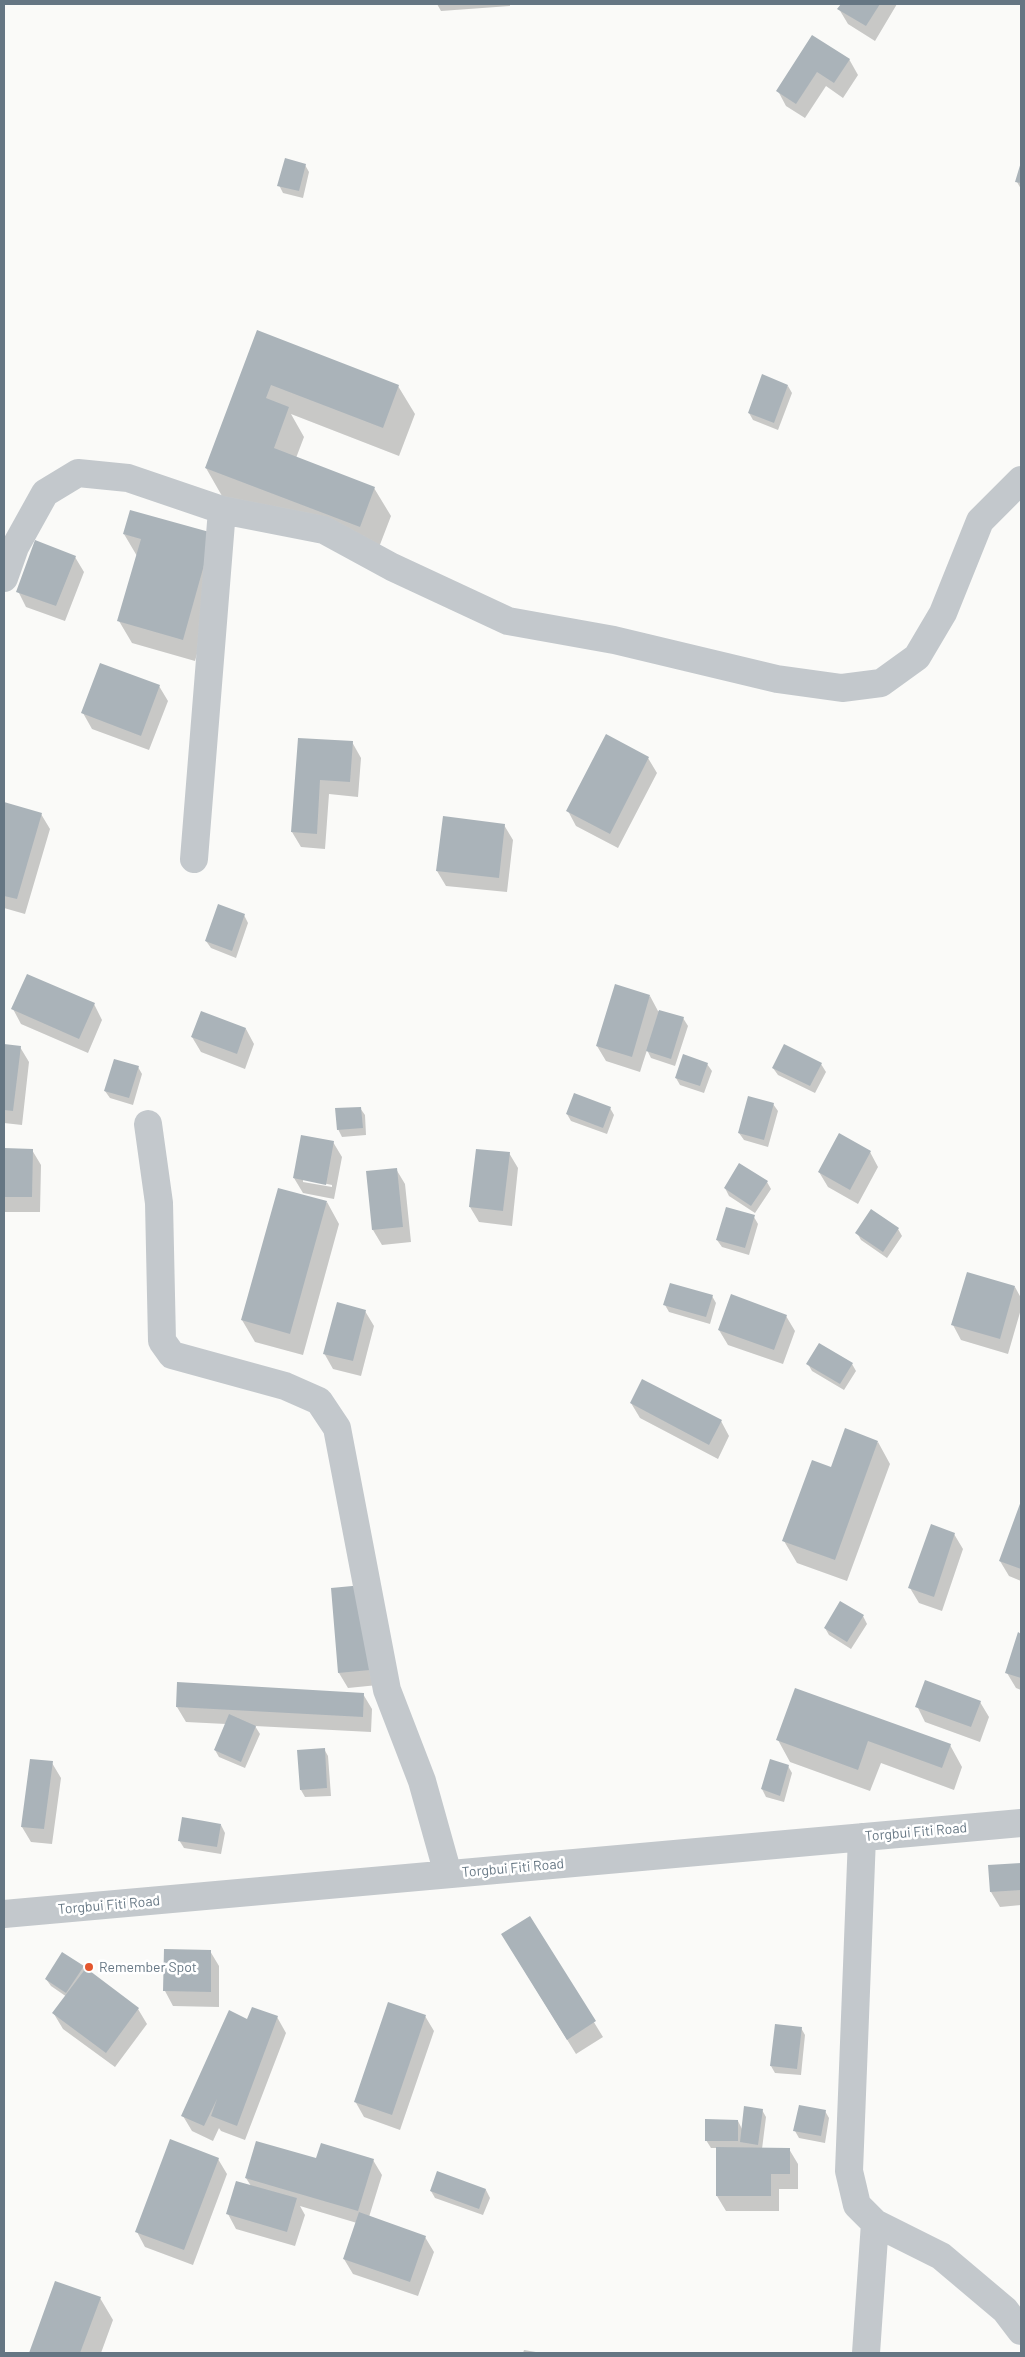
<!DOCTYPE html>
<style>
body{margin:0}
#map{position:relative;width:1025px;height:2357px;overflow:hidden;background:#fafaf8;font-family:Barlow,sans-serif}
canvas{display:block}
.frame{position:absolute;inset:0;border:5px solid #657683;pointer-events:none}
</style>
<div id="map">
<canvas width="1025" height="2357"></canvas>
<div class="frame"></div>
</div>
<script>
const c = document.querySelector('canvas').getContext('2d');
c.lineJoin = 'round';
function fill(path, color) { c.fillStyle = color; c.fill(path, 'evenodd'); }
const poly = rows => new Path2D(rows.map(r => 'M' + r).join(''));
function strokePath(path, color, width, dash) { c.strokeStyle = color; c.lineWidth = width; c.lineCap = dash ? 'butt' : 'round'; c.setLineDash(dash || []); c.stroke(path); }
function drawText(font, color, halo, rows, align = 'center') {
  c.font = font + ' Barlow,sans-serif'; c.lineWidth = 5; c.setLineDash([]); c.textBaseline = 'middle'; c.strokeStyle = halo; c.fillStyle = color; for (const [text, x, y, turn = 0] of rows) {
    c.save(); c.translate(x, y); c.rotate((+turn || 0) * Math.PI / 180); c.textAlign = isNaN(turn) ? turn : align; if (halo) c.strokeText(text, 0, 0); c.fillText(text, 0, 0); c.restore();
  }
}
fill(poly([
 [437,4,510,4,510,6,441,11],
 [842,4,897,4,875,41,848,24,839,9],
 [812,36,849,59,858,75,843,98,826,86,805,118,786,106,778,91],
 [305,165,309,172,303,198,283,193,279,185],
 [1021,165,1021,189,1017,182],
 [258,332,398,386,415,414,399,456,291,414,304,437,296,458,374,488,391,516,376,555,222,496,206,468],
 [788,386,792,393,778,430,753,420,749,413],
 [124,534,225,557,195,661,132,643,119,621,137,556],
 [75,557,84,572,65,621,26,607,18,591],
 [159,686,168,701,149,750,92,729,83,713],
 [299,739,352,742,361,758,358,797,329,794,325,849,301,847,292,832],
 [648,758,657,773,618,848,576,826,568,811],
 [5,804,41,814,50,829,25,914,4,908],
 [504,825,513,840,507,892,446,886,437,871],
 [244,915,248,923,236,958,211,948,206,941],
 [650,996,658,1011,683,1018,688,1026,675,1066,651,1058,647,1050,640,1072,606,1061,597,1046],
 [94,1004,102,1020,88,1053,21,1024,13,1009],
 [246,1029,254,1044,245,1069,201,1052,192,1037],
 [4,1045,20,1047,29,1062,22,1125,4,1123],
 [784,1046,821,1064,826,1072,815,1093,778,1075,773,1068],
 [707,1064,712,1071,704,1093,680,1085,676,1078],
 [138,1067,142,1074,133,1105,110,1098,105,1091],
 [773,1104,778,1111,768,1147,744,1140,739,1133],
 [360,1108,365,1115,366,1135,342,1137,338,1129],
 [610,1108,614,1115,607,1134,571,1121,567,1114],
 [333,1142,342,1157,334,1199,303,1193,294,1178],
 [303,1179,332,1185,332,1187,303,1182],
 [4,1150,32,1150,41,1165,40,1212,4,1212],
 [477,1150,509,1153,518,1168,512,1226,479,1222,470,1207],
 [870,1152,878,1167,858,1204,828,1187,819,1172],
 [396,1169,405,1184,411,1242,382,1245,373,1230,367,1172],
 [767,1182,771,1189,755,1213,729,1196,725,1188],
 [327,1202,339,1224,303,1355,255,1342,242,1320],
 [754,1217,758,1224,749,1255,722,1247,717,1240],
 [898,1229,902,1236,887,1258,861,1240,857,1233],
 [1015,1287,1021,1298,1021,1309,1008,1354,961,1340,953,1325],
 [712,1296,716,1303,710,1324,669,1312,665,1305],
 [365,1311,374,1326,361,1376,333,1369,324,1353],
 [786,1316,795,1331,783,1364,728,1345,719,1330],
 [808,1364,852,1364,856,1371,844,1390,812,1371],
 [631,1403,721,1421,729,1436,718,1459,640,1418],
 [878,1442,890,1464,847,1581,797,1563,784,1541],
 [1021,1504,1021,1581,1009,1576,1000,1561],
 [954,1534,963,1549,942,1611,919,1603,910,1588],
 [332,1589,378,1685,348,1688,339,1673],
 [863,1616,867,1624,851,1649,829,1635,825,1628],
 [1019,1634,1021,1635,1021,1690,1016,1688,1007,1673],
 [796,1689,950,1745,962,1767,954,1790,881,1763,870,1791,790,1762,778,1740],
 [363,1694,372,1709,371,1732,255,1726,260,1734,245,1768,219,1757,215,1750,226,1724,186,1722,177,1707],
 [980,1702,989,1717,980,1742,925,1722,917,1706],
 [324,1749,328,1756,331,1796,305,1797,301,1790,299,1751],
 [52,1763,61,1778,52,1844,31,1842,22,1827],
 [788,1766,792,1773,784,1802,766,1797,762,1789],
 [221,1825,225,1833,221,1854,184,1848,179,1840],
 [1021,1864,1021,1905,1000,1907,991,1892,989,1866],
 [530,1918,603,2037,576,2054,511,1949],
 [165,1950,210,1951,219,1966,219,2007,173,2006,165,1991],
 [83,1967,85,1971,138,2009,147,2024,115,2067,63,2029,54,2014,67,1997,51,1986,46,1979],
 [425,2016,434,2031,400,2130,364,2117,355,2101],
 [277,2017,286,2033,245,2140,221,2131,219,2128,213,2141,192,2131,183,2116,248,2020],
 [801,2028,805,2035,801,2075,775,2073,771,2066],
 [762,2110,766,2117,762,2149,789,2149,798,2164,798,2189,779,2189,779,2211,726,2211,717,2196,718,2148,711,2148,706,2140,738,2121,742,2129],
 [825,2111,829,2118,825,2143,799,2138,795,2131],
 [218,2159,227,2174,193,2265,145,2247,137,2232],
 [317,2160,373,2160,382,2175,369,2217,425,2237,434,2252,418,2296,353,2274,344,2259,357,2223,300,2206,305,2215,295,2246,236,2229,228,2214,251,2186,246,2178],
 [486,2190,490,2198,483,2215,435,2198,431,2191],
 [56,2282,100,2298,113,2320,101,2353,30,2353],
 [524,2350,542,2353,523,2353]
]), '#0003');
fill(poly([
 [841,4,880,4,866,26,837,9],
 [812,35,850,59,834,83,817,72,796,104,776,91],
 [285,158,306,164,299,191,277,186],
 [1021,162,1021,183,1015,182],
 [257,330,399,385,383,428,271,385,266,398,289,407,274,448,375,487,360,527,205,468],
 [762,374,788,385,774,423,748,413],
 [130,510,213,533,183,640,117,621,141,539,123,534],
 [35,540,76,556,56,606,16,592],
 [100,663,160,685,141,736,81,713],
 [606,734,649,757,610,834,566,811],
 [298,738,353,741,350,782,320,780,317,834,291,832],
 [4,802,42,813,17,899,4,896],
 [443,816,505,824,499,878,436,871],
 [218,904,245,914,232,951,205,941],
 [27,974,95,1003,79,1039,11,1009],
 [615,984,650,995,632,1057,596,1046],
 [659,1010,684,1017,671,1059,646,1051],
 [201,1011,246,1028,237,1054,191,1037],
 [4,1044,21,1046,13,1111,4,1110],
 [784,1044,822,1063,810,1086,772,1068],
 [683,1054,708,1063,700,1086,675,1078],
 [114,1059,139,1066,129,1098,104,1091],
 [574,1093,611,1107,603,1128,566,1114],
 [748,1096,774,1103,764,1140,738,1133],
 [361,1107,363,1128,337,1130,335,1108],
 [839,1133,871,1151,850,1190,818,1172],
 [301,1135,334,1141,326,1185,293,1178],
 [4,1148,33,1149,32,1197,4,1197],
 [476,1149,510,1152,503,1211,469,1207],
 [739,1163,768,1181,751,1206,724,1188],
 [397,1168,403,1227,372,1230,366,1171],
 [278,1188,327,1201,290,1334,241,1320],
 [726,1207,755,1215,745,1248,716,1240],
 [871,1209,899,1228,883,1252,855,1233],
 [967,1272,1015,1286,1000,1339,951,1325],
 [670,1283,713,1295,706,1317,663,1305],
 [731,1294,787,1315,774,1350,718,1330],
 [337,1302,366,1310,353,1361,323,1354],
 [819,1343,853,1363,840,1384,806,1364],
 [642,1379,722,1420,709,1445,630,1403],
 [845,1428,878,1441,835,1560,782,1541,812,1460,831,1467],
 [1021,1501,1021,1569,999,1561],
 [931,1524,955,1533,934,1597,908,1588],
 [363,1585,370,1670,338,1673,331,1588],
 [840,1601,864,1615,847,1642,824,1628],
 [1018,1632,1021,1634,1021,1678,1005,1673],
 [925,1680,981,1701,971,1727,915,1707],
 [177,1682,364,1693,363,1717,176,1707],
 [795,1688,951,1744,942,1768,868,1741,858,1770,776,1740],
 [229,1714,256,1726,241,1762,214,1750],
 [325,1748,327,1788,300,1790,297,1750],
 [30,1759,53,1761,44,1829,21,1827],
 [770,1759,789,1765,780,1796,761,1789],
 [182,1817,221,1824,217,1847,178,1841],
 [1021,1863,1021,1890,990,1892,988,1865],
 [530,1916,596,2021,567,2040,501,1934],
 [164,1949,211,1950,211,1992,163,1991],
 [62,1952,84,1966,66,1993,45,1979],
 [86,1968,139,2008,106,2053,52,2013],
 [388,2002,426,2015,392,2115,354,2102],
 [252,2007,278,2016,237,2126,211,2116,217,2099,204,2126,181,2116,229,2010,247,2019],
 [775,2024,802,2027,797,2069,770,2066],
 [799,2105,826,2110,821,2136,793,2131],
 [744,2106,763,2109,758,2145,740,2142],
 [705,2119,738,2120,738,2141,705,2141],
 [170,2139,219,2158,184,2250,135,2232],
 [256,2141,316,2158,321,2143,374,2159,358,2211,245,2178],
 [716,2147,790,2148,790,2174,771,2174,771,2196,716,2196],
 [437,2171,486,2189,479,2209,430,2191],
 [236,2181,297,2198,287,2232,226,2214],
 [359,2212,426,2236,410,2282,343,2259],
 [55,2281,101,2297,80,2353,29,2353]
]), '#aab3b9');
strokePath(poly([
 [4,578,15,547,45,493,78,473,128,478,222,510,324,530,392,567,508,621,614,640,777,679,842,688,881,683,917,657,943,613,980,521,1021,480],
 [194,859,222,510],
 [148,1124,159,1203,162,1341,172,1355,285,1386,319,1401,337,1428,387,1690,422,1781,448,1874],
 [862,1837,849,2171,857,2205,875,2223,941,2256,1005,2310,1021,2331],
 [4,1914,1021,1823],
 [866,2353,875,2223]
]), '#c3c8cc', 28);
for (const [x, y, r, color] of [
 [89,1967,5,"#e4572e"]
]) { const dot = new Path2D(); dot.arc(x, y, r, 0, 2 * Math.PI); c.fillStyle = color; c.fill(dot); strokePath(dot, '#fff', 2); }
drawText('14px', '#657683', '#fff', [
 ["Torgbui Fiti Road",916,1832,-5],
 ["Torgbui Fiti Road",513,1868,-5],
 ["Torgbui Fiti Road",109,1905,-5]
]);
drawText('14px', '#657683', '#fff', [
 ["Remember Spot",99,1967]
], 'left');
</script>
